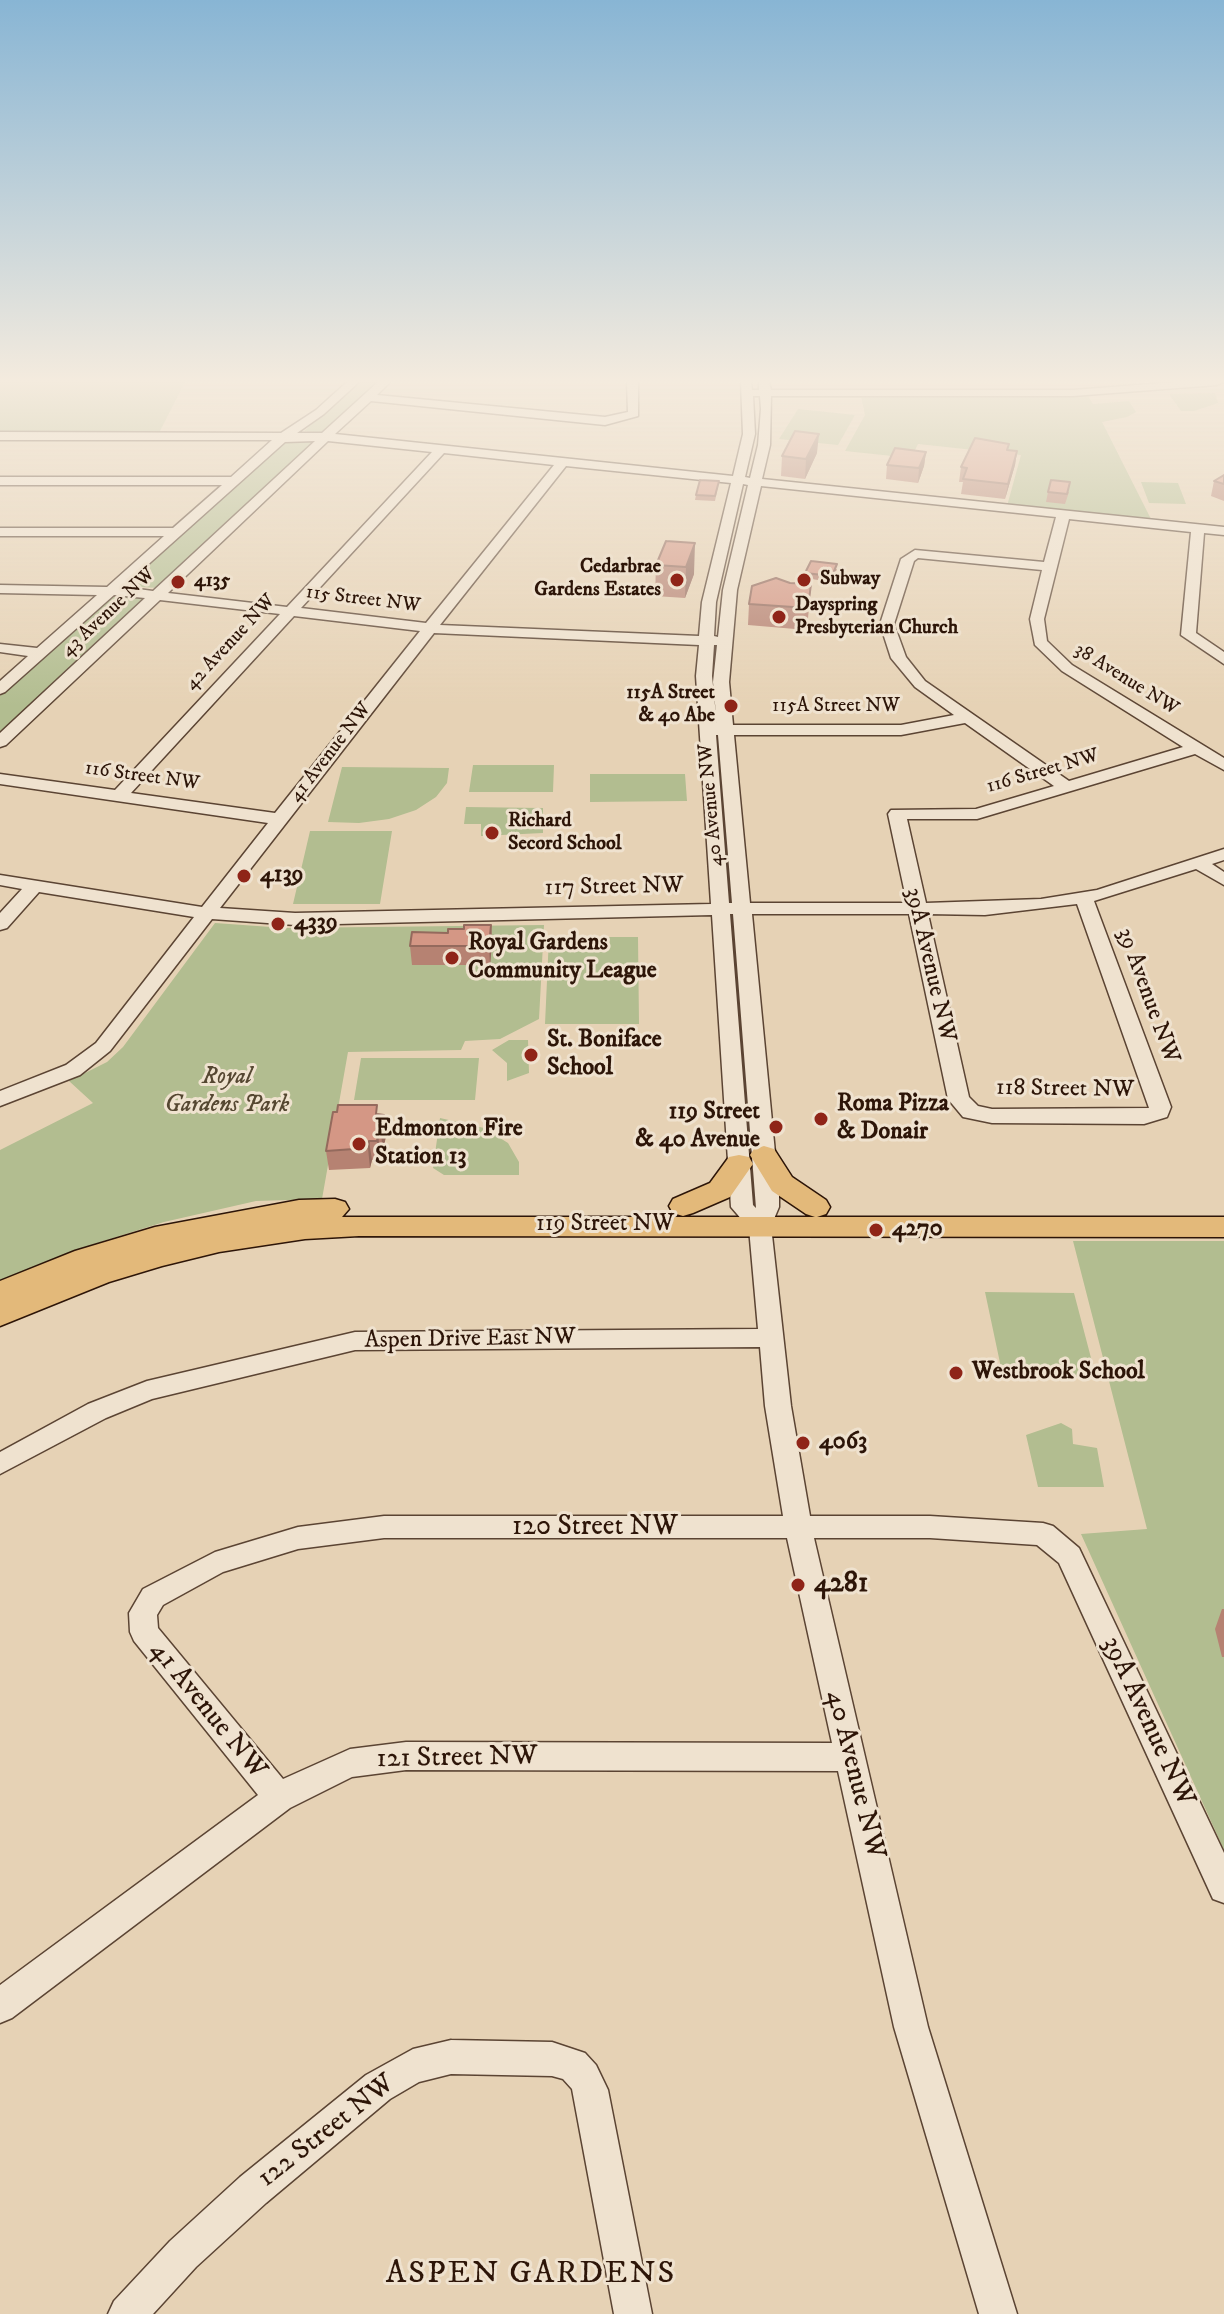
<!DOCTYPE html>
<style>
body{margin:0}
canvas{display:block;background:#e6d2b5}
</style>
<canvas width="1224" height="2314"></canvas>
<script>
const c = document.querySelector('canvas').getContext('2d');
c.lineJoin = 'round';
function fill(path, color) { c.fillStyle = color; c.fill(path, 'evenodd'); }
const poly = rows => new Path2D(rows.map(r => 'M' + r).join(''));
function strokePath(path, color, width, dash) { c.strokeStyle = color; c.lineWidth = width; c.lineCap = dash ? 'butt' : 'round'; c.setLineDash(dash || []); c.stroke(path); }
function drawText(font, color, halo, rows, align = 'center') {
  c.font = font + ' "IM FELL DW Pica",serif'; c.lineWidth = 6; c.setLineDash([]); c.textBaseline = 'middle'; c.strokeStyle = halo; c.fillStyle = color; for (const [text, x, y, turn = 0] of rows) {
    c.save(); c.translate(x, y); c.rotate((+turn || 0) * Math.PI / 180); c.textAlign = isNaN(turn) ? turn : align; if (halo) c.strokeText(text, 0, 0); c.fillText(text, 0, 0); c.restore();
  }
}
fill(poly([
 [0,382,185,382,160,431,0,431],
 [360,382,378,382,323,433,304,431],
 [1215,393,1218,403,1194,411,1181,411,1169,394],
 [861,396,1088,396,1093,404,1129,401,1136,412,1127,417,1102,422,1152,521,1007,506,1021,455,918,444,911,458,845,451,865,415],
 [798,409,855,415,838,445,779,439],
 [286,440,316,441,158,588,123,586],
 [1141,482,1178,483,1186,504,1149,503],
 [120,595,145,599,0,734,0,696,110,597],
 [473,765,554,765,553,792,469,792],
 [342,767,449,768,447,783,436,797,416,810,389,819,359,823,328,822],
 [590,774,685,774,687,801,590,802],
 [466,807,543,808,543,833,481,836,481,824,464,824],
 [310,831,392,831,380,904,293,904],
 [215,923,285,928,544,925,539,1019,500,1039,465,1041,461,1050,348,1052,322,1199,256,1201,164,1222,91,1245,0,1282,0,1150,93,1103,69,1081,107,1062,123,1047],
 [549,937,638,937,639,1024,545,1024],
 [509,1040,528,1040,529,1073,507,1081,507,1063,492,1050],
 [361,1058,479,1058,475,1100,354,1100],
 [440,1118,484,1128,508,1143,519,1162,519,1175,444,1175,433,1168],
 [1073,1241,1224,1241,1224,1850,1081,1534,1147,1529],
 [985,1292,1074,1293,1096,1377,1003,1377],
 [1061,1423,1072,1429,1073,1444,1097,1448,1104,1487,1038,1487,1026,1435]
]), '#b2bd90');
const minor = poly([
 [347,382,359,382,324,414,297,433,322,433,378,382,390,382,377,395,605,417,628,412,627,382,638,382,638,416,605,425,371,401,335,434,733,476,743,434,741,382,751,382,752,390,759,390,759,382,769,382,771,390,1073,390,1175,382,1223,382,1217,385,1073,396,771,396,770,445,762,479,1224,527,1224,535,1204,533,1196,633,1224,652,1224,664,1181,635,1191,532,1069,519,1044,619,1047,641,1072,665,1224,758,1224,770,1195,754,977,819,907,819,926,903,1041,899,1097,890,1224,849,1224,860,1212,864,1224,872,1224,885,1196,869,1094,901,1171,1107,1167,1117,1144,1124,992,1123,963,1117,948,1099,909,914,752,914,779,1194,779,1207,771,1226,791,1406,810,1516,930,1516,1043,1523,1053,1526,1079,1548,1224,1853,1224,1903,1213,1899,1059,1563,1037,1545,930,1538,814,1538,928,2027,1017,2314,979,2314,894,2027,838,1771,406,1770,352,1777,290,1808,12,2018,0,2023,0,1985,258,1795,134,1641,130,1632,129,1613,143,1589,215,1552,298,1527,384,1516,783,1516,765,1406,760,1347,355,1350,152,1399,106,1418,0,1474,0,1452,88,1404,147,1381,355,1332,758,1329,749,1228,731,1207,712,915,295,925,212,919,110,1051,80,1075,0,1106,0,1091,66,1065,96,1043,194,917,39,892,7,928,0,930,0,913,22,889,0,885,0,875,202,907,268,823,0,784,0,774,115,790,280,614,160,600,6,745,0,747,0,733,145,598,114,595,5,692,0,694,0,681,28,656,0,652,0,644,37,648,97,595,0,593,0,585,107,587,164,536,0,536,0,528,173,528,222,485,0,485,0,477,231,477,272,440,0,440,0,432,281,433,316,410,347,382],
 [753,396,760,396,761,409,758,445,750,478,745,477,755,434,753,396],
 [315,441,153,591,123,587,285,442,315,441],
 [328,441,432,452,287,607,168,593,328,441],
 [444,453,554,465,426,623,301,608,444,453],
 [566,466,731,483,702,602,699,636,440,625,566,466],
 [743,484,748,485,723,590,718,637,714,636,716,602,743,484],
 [761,486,1056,517,1044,562,915,550,901,559,880,624,891,658,915,687,954,715,901,725,733,725,729,682,737,590,761,486],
 [918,558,1042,570,1030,619,1035,645,1062,671,1183,747,1069,781,925,681,906,657,894,624,914,561,918,558],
 [294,616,420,631,275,813,131,793,294,616],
 [434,633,699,645,696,676,711,904,295,913,220,908,434,633],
 [714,645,717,645,713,682,717,725,712,676,714,645],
 [965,723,1054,786,976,809,891,810,888,814,907,903,750,903,734,735,901,735,965,723],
 [716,735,718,735,732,903,729,903,716,735],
 [1077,904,1149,1108,992,1109,978,1106,969,1097,928,914,985,915,1077,904],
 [730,914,733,914,756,1208,753,1205,730,914],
 [384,1538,787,1538,832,1743,406,1742,350,1749,283,1779,158,1628,157,1615,163,1605,223,1572,298,1549,384,1538],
 [451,2040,552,2042,585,2053,596,2065,608,2090,652,2314,614,2314,572,2089,563,2079,552,2076,451,2074,419,2082,390,2099,266,2203,196,2267,153,2314,108,2314,114,2301,170,2241,240,2177,366,2075,413,2049,451,2040]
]);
const major = poly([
 [764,1146,774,1149,792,1177,826,1200,830,1207,826,1214,817,1217,1224,1217,1224,1237,359,1236,305,1239,219,1252,162,1266,109,1282,0,1326,0,1281,75,1251,155,1227,299,1200,335,1199,345,1202,349,1209,342,1217,815,1217,806,1214,772,1191,750,1155,754,1149,764,1146],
 [739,1155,749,1157,753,1164,730,1197,693,1213,683,1216,673,1213,669,1206,673,1199,710,1183,729,1157,739,1155]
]);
strokePath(minor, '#5b4433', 3);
strokePath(major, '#2d1508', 3);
fill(minor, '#efe2cf');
fill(major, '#e3b97a');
fill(poly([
 [1008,450,1017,451,1015,465,1005,499,961,494,963,482,959,482,961,467],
 [926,452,924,466,918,483,886,479,887,465],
 [817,453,805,479,781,476,782,456],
 [1224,475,1224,501,1211,496,1214,481],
 [719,481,715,501,695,500,696,495],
 [1048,492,1069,492,1065,504,1046,502],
 [666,541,694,574,685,598,655,596,656,565],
 [837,569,831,582,805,578,805,573],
 [790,583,811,584,807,630,748,625,749,604],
 [491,925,492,944,490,965,412,965,410,946,448,933],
 [337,1112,378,1115,386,1135,383,1153,380,1153,379,1160,372,1160,370,1168,329,1170,326,1151],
 [1222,1609,1224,1609,1224,1657,1222,1657,1215,1629]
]), '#b68272');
fill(poly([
 [819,434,817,453,805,479,806,459],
 [1017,451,1015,465,1005,499,1008,484],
 [926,452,924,466,918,483,919,468],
 [695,543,694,574,685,598,686,567],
 [491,925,492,944,490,965,489,946],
 [384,1115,386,1135,383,1153,381,1133],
 [378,1133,380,1153,379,1160,377,1141],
 [369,1141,372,1160,370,1168,368,1148]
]), '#946a5d');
const building = poly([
 [795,431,819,434,806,459,782,456,795,431],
 [975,438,1009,444,1007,450,1017,451,1008,484,963,479,967,468,961,467,975,438],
 [895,448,926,452,919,468,887,465,895,448],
 [1224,475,1224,484,1214,481,1224,475],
 [700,480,719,481,715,496,696,495,700,480],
 [1051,480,1070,482,1067,494,1048,492,1051,480],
 [666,541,695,543,686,567,656,565,666,541],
 [811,561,837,564,832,576,805,573,811,561],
 [776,578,790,583,811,584,808,608,749,604,752,586,776,578],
 [464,925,491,925,489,946,410,946,412,932,448,933,448,929,464,929,464,925],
 [338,1105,377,1105,376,1114,384,1115,381,1133,378,1133,377,1141,369,1141,368,1148,326,1151,333,1112,337,1112,338,1105]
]);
fill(building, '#d49785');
strokePath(building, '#946a5d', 2);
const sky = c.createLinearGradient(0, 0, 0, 706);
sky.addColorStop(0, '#88b5d4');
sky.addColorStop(0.54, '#f4ebde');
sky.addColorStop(1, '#f4ebde00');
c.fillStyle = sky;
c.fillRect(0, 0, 1224, 706);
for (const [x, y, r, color] of [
 [677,580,8,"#8f2418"],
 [804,580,8,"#8f2418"],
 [178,582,8,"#8f2418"],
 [779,617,8,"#8f2418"],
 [731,706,8,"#8f2418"],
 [492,833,8,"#8f2418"],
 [244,876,8,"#8f2418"],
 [278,924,8,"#8f2418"],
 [452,958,8,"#8f2418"],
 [531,1055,8,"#8f2418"],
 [821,1119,8,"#8f2418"],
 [776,1127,8,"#8f2418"],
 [359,1144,8,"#8f2418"],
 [876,1230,8,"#8f2418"],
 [956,1373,8,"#8f2418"],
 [803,1443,8,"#8f2418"],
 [798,1585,8,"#8f2418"]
]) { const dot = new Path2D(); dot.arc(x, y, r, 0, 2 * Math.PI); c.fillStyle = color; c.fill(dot); strokePath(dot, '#efe2cf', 3); }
drawText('bold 20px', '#2d1508', '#efe2cf', [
 ["Cedarbrae",661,568,"right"],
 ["Gardens Estates",661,591,"right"],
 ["Subway",820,580],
 ["4135",194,582],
 ["Dayspring",795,606],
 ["Presbyterian Church",795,629],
 ["115A Street",715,694,"right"],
 ["& 40 Abe",715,717,"right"],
 ["Richard",508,822],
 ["Secord School",508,845]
], 'left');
drawText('20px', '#2d1508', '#efe2cf', [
 ["115 Street NW",363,600,7],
 ["43 Avenue NW",109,613,-43],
 ["42 Avenue NW",231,643,-47],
 ["38 Avenue NW",1126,680,32],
 ["115A Street NW",836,707],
 ["41 Avenue NW",331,753,-52],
 ["116 Street NW",1043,772,-16],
 ["116 Street NW",142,777,8],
 ["40 Avenue NW",712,805,-95]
]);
drawText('bold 24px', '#2d1508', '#efe2cf', [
 ["4139",260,876],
 ["4339",294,924],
 ["Royal Gardens",468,944],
 ["Community League",468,972],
 ["St. Boniface",547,1041],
 ["School",547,1069],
 ["Roma Pizza",837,1105],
 ["& Donair",837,1133],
 ["119 Street",760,1113,"right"],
 ["& 40 Avenue",760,1141,"right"],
 ["Edmonton Fire",375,1130],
 ["Station 13",375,1158],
 ["4270",892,1230],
 ["Westbrook School",972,1373],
 ["4063",819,1443]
], 'left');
drawText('24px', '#2d1508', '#efe2cf', [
 ["117 Street NW",614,888,-1],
 ["39A Avenue NW",929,965,77],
 ["39 Avenue NW",1147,996,70],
 ["118 Street NW",1065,1090,1],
 ["119 Street NW",605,1225],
 ["Aspen Drive East NW",470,1340,-1]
]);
drawText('italic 24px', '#554731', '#efe2cf', [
 ["Royal",227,1078],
 ["Gardens Park",227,1106]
]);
drawText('28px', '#2d1508', '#efe2cf', [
 ["120 Street NW",595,1528],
 ["41 Avenue NW",207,1711,51],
 ["39A Avenue NW",1147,1722,65],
 ["121 Street NW",457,1759,-1],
 ["40 Avenue NW",854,1775,76],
 ["122 Street NW",327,2132,-38]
]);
drawText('bold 28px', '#2d1508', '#efe2cf', [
 ["4281",814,1585]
], 'left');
c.letterSpacing = '2px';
drawText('32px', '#2d1508', '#efe2cf', [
 ["ASPEN GARDENS",531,2275]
]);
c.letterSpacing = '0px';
</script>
